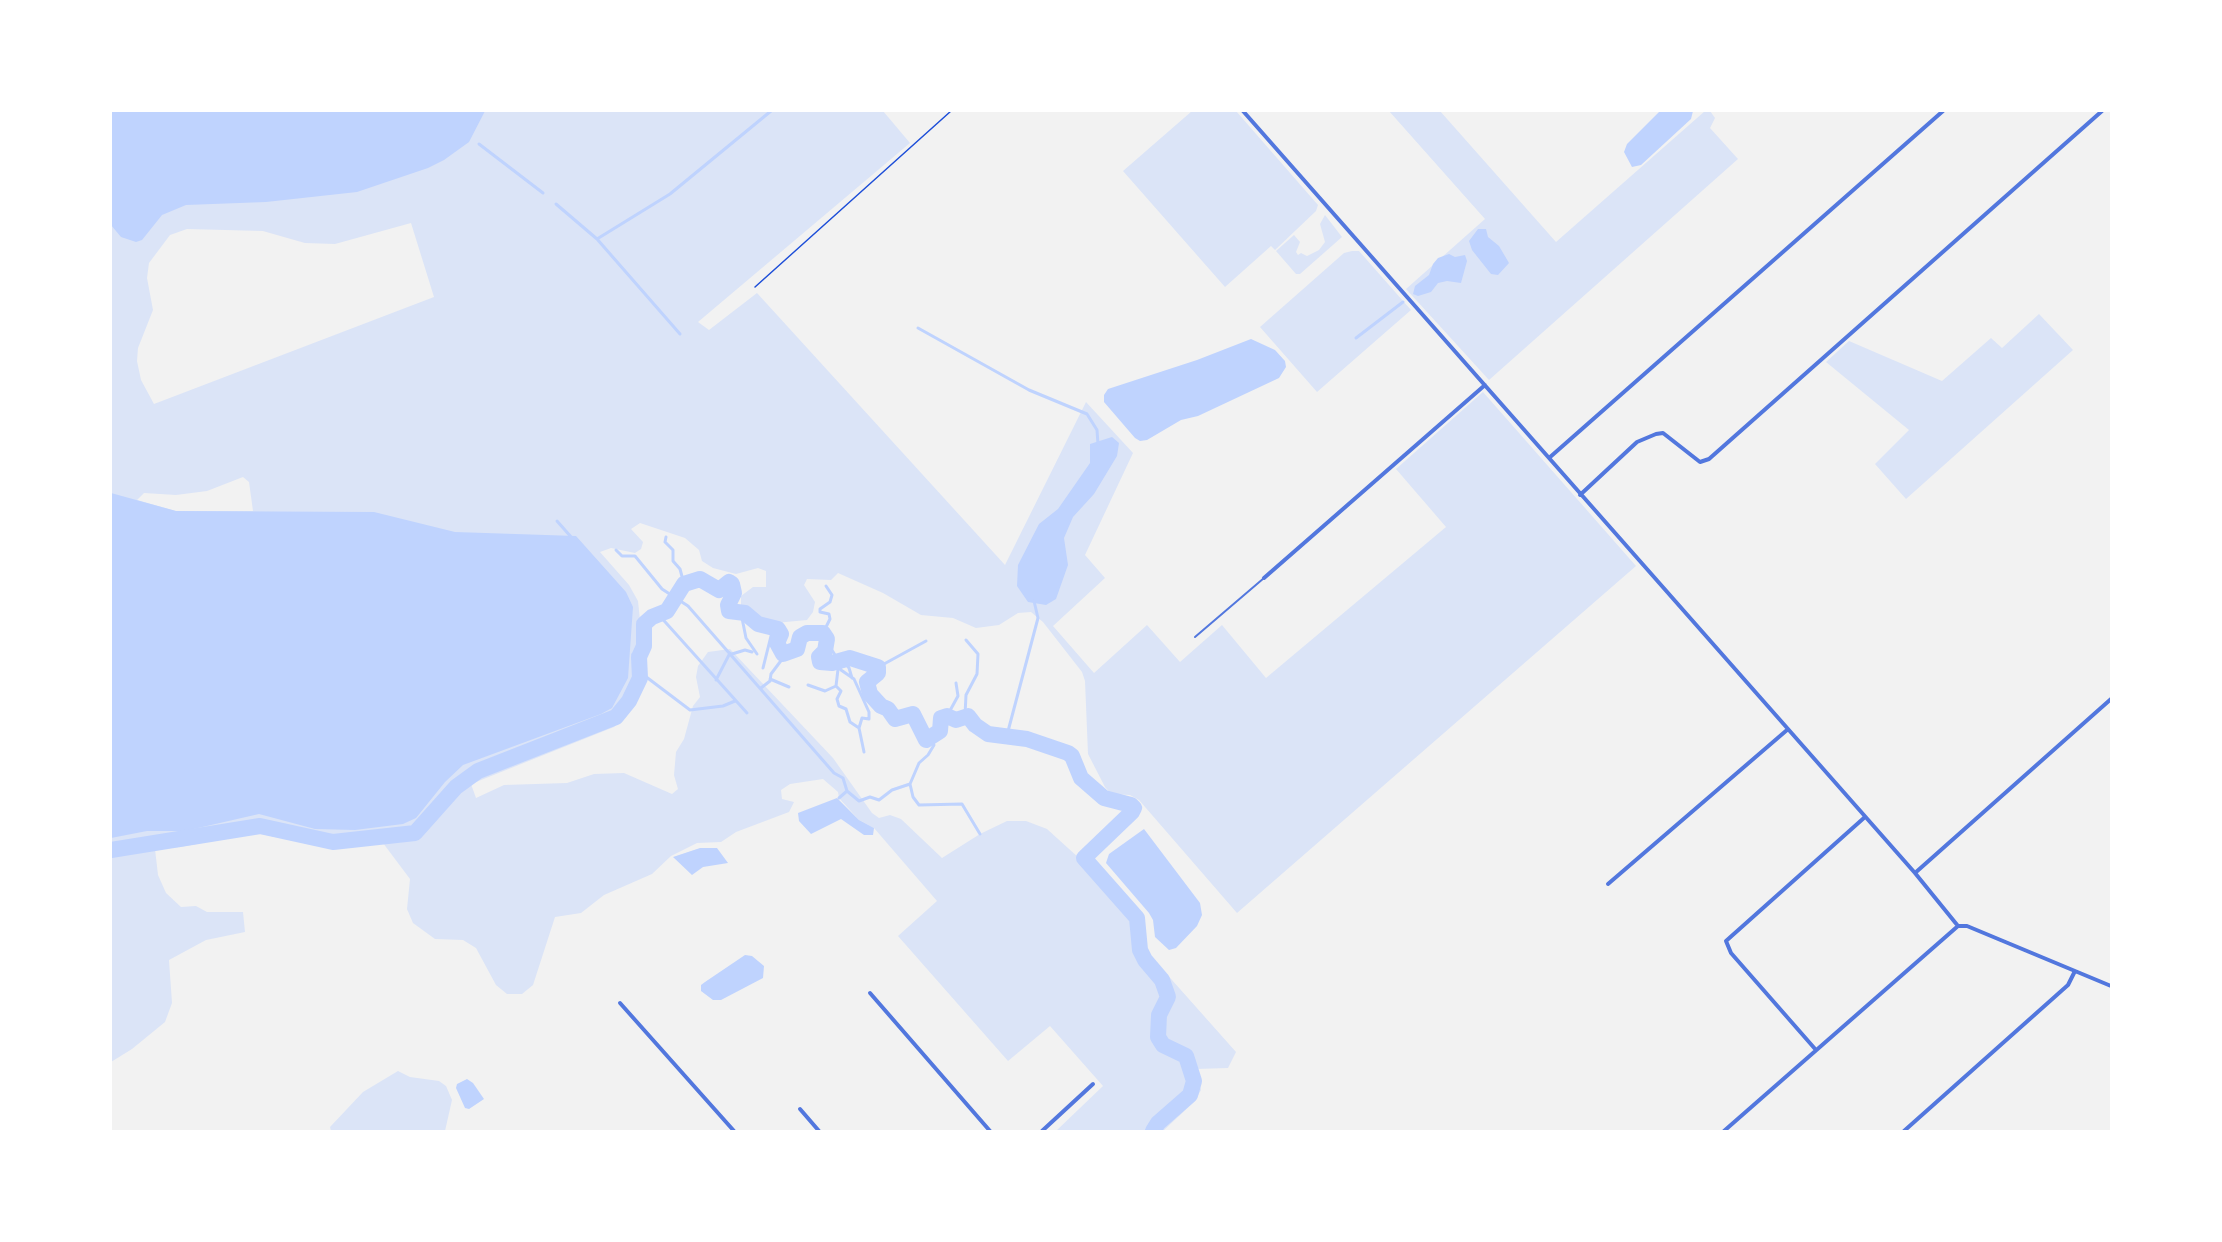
<!DOCTYPE html>
<style>
body{margin:0}
#map{position:relative;width:2222px;height:1242px;overflow:hidden;background:#f2f2f2;font-family:Karla,sans-serif}
canvas{display:block}
.frame{position:absolute;inset:0;border:112px solid #fff;pointer-events:none}
</style>
<div id="map">
<canvas width="2222" height="1242"></canvas>
<div class="frame"></div>
</div>
<script>
const c = document.querySelector('canvas').getContext('2d');
c.lineJoin = 'round';
function fill(path, color) { c.fillStyle = color; c.fill(path, 'evenodd'); }
const poly = rows => new Path2D(rows.map(r => 'M' + r).join(''));
function strokePath(path, color, width, dash) { c.strokeStyle = color; c.lineWidth = width; c.lineCap = dash ? 'butt' : 'round'; c.setLineDash(dash || []); c.stroke(path); }
fill(poly([
 [111,111,883,111,910,143,698,322,709,330,757,293,1005,565,1086,402,1133,453,1085,555,1105,578,1053,626,1094,673,1147,625,1180,662,1222,625,1266,678,1446,527,1396,469,1483,392,1636,566,1237,913,1139,800,1130,795,1111,794,1105,787,1088,754,1085,681,1082,672,1043,622,1031,612,1018,613,999,625,976,628,953,618,921,615,883,593,838,573,831,580,807,579,804,585,815,602,813,612,807,620,775,623,760,620,741,607,741,596,753,587,766,587,766,571,758,568,736,574,713,568,702,561,699,550,685,538,640,523,631,529,643,542,641,549,635,553,611,548,600,552,629,585,638,601,645,668,641,693,626,717,614,727,471,784,476,798,504,785,567,783,594,774,624,773,672,794,678,789,674,775,676,752,684,739,693,706,700,697,696,677,698,666,708,652,730,649,833,758,872,813,879,818,890,815,901,819,942,858,980,834,1007,821,1026,821,1047,829,1079,858,1089,859,1143,919,1148,953,1236,1052,1228,1068,1196,1069,1201,1090,1195,1101,1163,1131,1056,1131,1103,1086,1050,1026,1008,1061,898,936,937,901,874,828,859,820,839,798,838,792,823,779,790,784,781,790,782,799,794,802,789,812,736,832,721,842,697,843,671,856,652,874,604,895,581,913,555,917,533,985,522,994,507,994,496,985,476,948,463,940,435,939,413,923,407,909,410,879,383,843,328,848,256,833,181,847,155,849,158,875,166,893,181,907,196,906,207,912,243,912,245,932,206,940,169,960,172,1003,165,1022,132,1049,111,1062],
 [411,223,434,297,154,404,141,380,137,361,138,348,153,310,147,278,149,263,170,235,187,229,263,231,305,243,335,244],
 [243,477,249,482,253,511,176,511,137,500,144,493,176,495,207,491],
 [1192,111,1236,111,1318,205,1316,211,1275,250,1271,246,1225,287,1123,171],
 [1389,111,1440,111,1556,242,1705,111,1710,111,1715,118,1710,128,1738,159,1489,380,1406,289,1485,219],
 [1325,215,1342,237,1300,274,1296,274,1276,251,1294,235,1300,242,1296,252,1298,255,1301,253,1307,256,1319,250,1325,242,1320,224],
 [1352,251,1359,251,1411,310,1317,392,1260,327,1344,253],
 [2039,314,2073,350,1906,499,1875,464,1909,430,1826,362,1849,341,1942,381,1991,338,2002,348],
 [398,1071,410,1077,439,1081,446,1086,452,1100,445,1131,331,1131,330,1127,363,1092]
]), '#dbe4f7');
fill(poly([
 [111,111,485,111,469,142,444,160,428,168,357,192,266,202,186,205,162,215,142,240,136,242,121,237,111,225],
 [1660,111,1693,111,1691,119,1641,165,1632,167,1624,152,1627,144],
 [1478,229,1486,229,1488,237,1499,246,1509,263,1498,275,1491,274,1472,250,1469,241],
 [1449,254,1455,257,1465,255,1467,261,1461,283,1447,281,1438,283,1431,292,1418,296,1413,294,1415,286,1429,275,1433,264,1438,258],
 [1251,339,1275,350,1285,361,1286,367,1279,378,1198,416,1181,420,1147,440,1140,441,1135,438,1104,402,1104,395,1108,389,1197,360],
 [1112,437,1119,443,1117,456,1094,494,1073,517,1064,538,1068,565,1056,599,1046,605,1028,602,1017,586,1018,565,1039,524,1058,509,1090,463,1090,444],
 [111,493,176,511,374,512,455,532,576,536,626,592,633,607,628,678,612,708,601,714,463,765,445,782,416,818,403,824,355,830,315,829,259,814,185,831,147,831,111,838],
 [659,611,667,611,645,628,648,650,636,660,631,654,639,649,638,625,645,617],
 [837,798,859,820,874,828,873,835,864,835,841,819,811,834,799,821,798,813],
 [1144,829,1200,903,1202,915,1197,926,1176,948,1169,950,1155,937,1153,920,1149,913,1106,863,1109,854],
 [700,848,717,848,728,863,703,867,692,875,673,857],
 [745,955,752,956,764,966,763,978,721,1000,713,1000,701,991,701,985,705,982],
 [467,1079,473,1083,484,1099,469,1109,465,1108,456,1088,457,1084]
]), '#bfd3fe');
strokePath(poly([
 [479,144,543,193],
 [556,204,597,239,670,194,771,111],
 [597,239,680,334],
 [918,328,1029,390,1087,414,1097,430,1098,444],
 [1356,338,1403,302],
 [557,521,572,538],
 [666,537,665,542,673,550,673,561,680,569,684,584],
 [616,550,622,556,635,556,662,589,688,606,834,773,843,778,847,791,859,801,870,797,879,800,892,790,910,784,919,763,928,755,934,745,930,740],
 [741,613,746,638,757,654],
 [658,614,747,713],
 [823,633,830,619,829,614,820,612,820,609,830,602,832,595,826,586],
 [826,641,839,661,836,686,841,691,837,699,839,706,846,709,850,722,859,728,864,752],
 [732,654,745,650,752,652],
 [843,660,849,668,852,678],
 [839,664,841,670,854,679,869,712,869,719,862,718,859,728],
 [873,665,878,662,884,664,926,641],
 [763,668,773,628],
 [640,675,645,676,690,710,723,706,735,701],
 [770,679,789,687],
 [716,680,730,653],
 [808,685,825,691,836,686],
 [761,688,770,681,771,674,783,658,782,653],
 [965,715,966,695,977,674,978,654,966,640],
 [947,716,958,696,956,683],
 [1007,735,1038,618,1034,601],
 [910,784,913,797,919,805,962,804,980,834],
 [839,798,847,791]
]), '#bfd3fe', 3);
strokePath(poly([
 [111,850,260,826,333,842,415,833,456,787,478,771,616,717,629,701,640,678,639,657,644,646,644,624,652,617,667,611,684,584,700,579,719,590,729,582,732,584,734,593,728,605,729,611,745,613,758,624,778,629,781,634,777,643,783,654,797,649,800,637,807,633,823,633,827,639,825,651,819,657,820,662,832,663,850,658,878,667,878,673,867,682,870,694,881,706,888,709,895,719,913,714,926,740,940,731,941,718,947,716,956,720,968,716,975,725,988,734,1027,739,1068,753,1072,756,1081,778,1104,798,1131,805,1134,808,1132,812,1084,858,1137,918,1140,950,1145,960,1162,980,1168,997,1159,1015,1158,1037,1163,1045,1186,1056,1194,1081,1190,1095,1158,1123,1153,1131]
]), '#bfd3fe', 16);
strokePath(poly([
 [755,287,951,111]
]), '#1d4ed8', 1.5);
strokePath(poly([
 [1195,637,1264,578]
]), '#5277de', 2);
strokePath(poly([
 [1243,111,1915,873,1958,926],
 [1549,458,1943,111],
 [1580,495,1637,442,1656,434,1663,433,1700,462,1709,459,2102,111],
 [1264,578,1485,385],
 [1915,873,2111,699],
 [1608,884,1787,730],
 [1958,926,1967,926,2111,986],
 [870,993,990,1131],
 [620,1003,734,1131],
 [1816,1050,1731,953,1726,941,1865,817],
 [800,1109,819,1131],
 [1042,1131,1093,1084],
 [1724,1131,1958,926],
 [1904,1131,2068,985,2075,971]
]), '#5277de', 4);
</script>
